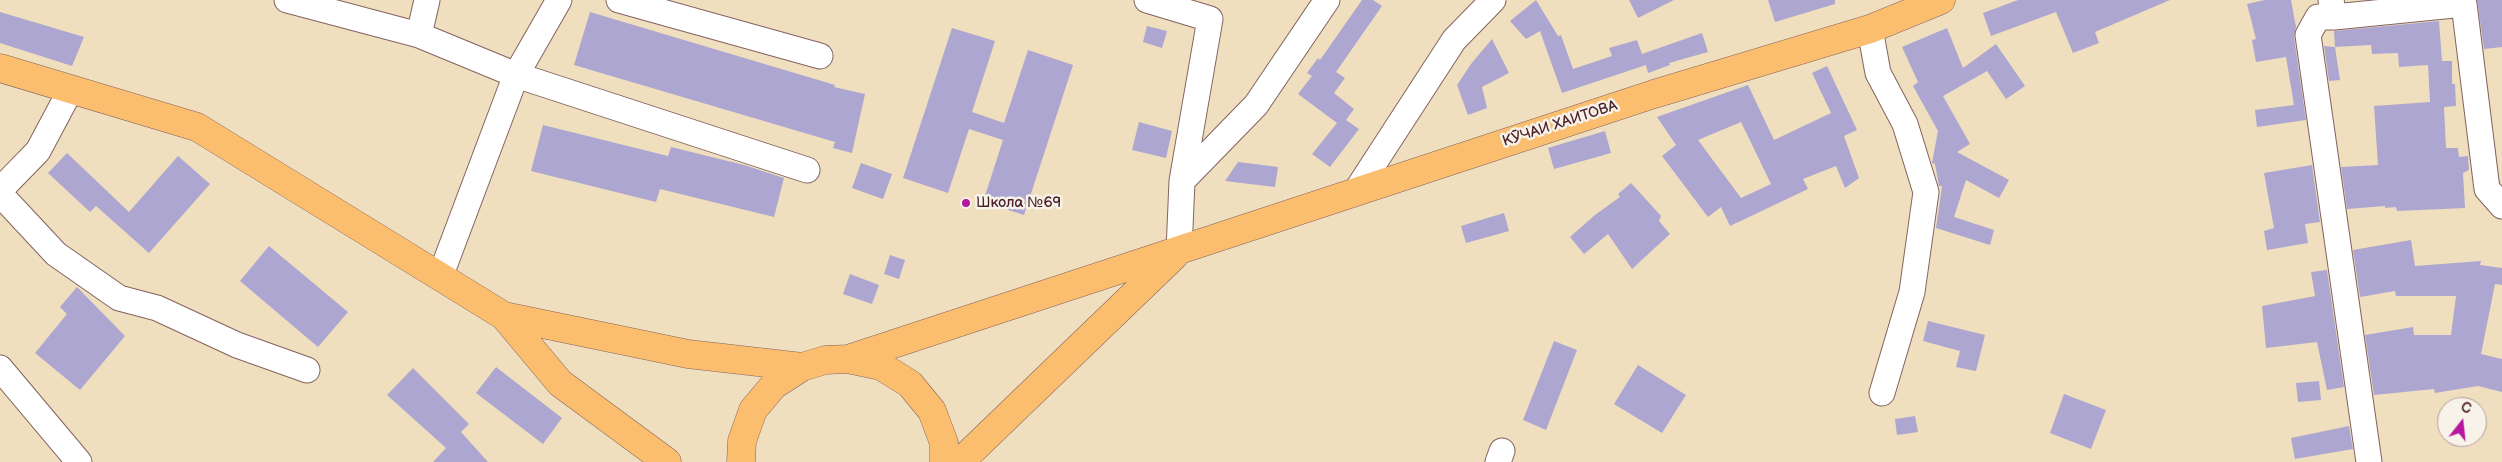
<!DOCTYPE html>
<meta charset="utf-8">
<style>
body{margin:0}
#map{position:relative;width:2502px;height:462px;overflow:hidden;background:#efdfbf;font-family:"Balsamiq Sans",sans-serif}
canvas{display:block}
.north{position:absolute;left:2437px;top:397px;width:50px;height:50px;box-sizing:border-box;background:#f7f3e8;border:1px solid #b29e9c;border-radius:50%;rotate:16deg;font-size:14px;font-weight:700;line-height:20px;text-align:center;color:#4a1f2b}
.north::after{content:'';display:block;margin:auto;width:18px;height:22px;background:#b5179e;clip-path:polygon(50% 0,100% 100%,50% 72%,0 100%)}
</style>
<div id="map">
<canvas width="2502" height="462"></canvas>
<div class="north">С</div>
</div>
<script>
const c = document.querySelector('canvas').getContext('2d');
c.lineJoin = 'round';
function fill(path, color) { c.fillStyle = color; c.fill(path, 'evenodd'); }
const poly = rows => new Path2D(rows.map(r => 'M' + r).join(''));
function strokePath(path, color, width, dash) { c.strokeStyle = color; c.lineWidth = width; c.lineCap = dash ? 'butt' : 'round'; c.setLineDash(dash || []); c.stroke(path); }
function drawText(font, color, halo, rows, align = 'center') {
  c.font = font + ' "Balsamiq Sans",sans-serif'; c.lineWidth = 5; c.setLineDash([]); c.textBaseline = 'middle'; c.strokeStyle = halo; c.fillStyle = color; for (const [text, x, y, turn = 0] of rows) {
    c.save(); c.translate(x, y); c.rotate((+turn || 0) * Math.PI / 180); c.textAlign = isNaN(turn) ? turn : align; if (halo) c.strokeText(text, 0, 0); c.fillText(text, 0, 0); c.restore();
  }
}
fill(poly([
 [1362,0,1373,0,1382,6,1336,72,1345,78,1334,93,1354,109,1346,120,1359,129,1330,167,1312,154,1337,123,1298,94,1312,76,1307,73,1318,58,1320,60],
 [1536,0,1558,36,1561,35,1573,69,1612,56,1609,48,1637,40,1642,54,1702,33,1708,52,1669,63,1670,65,1648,73,1646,65,1562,93,1540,31,1526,39,1510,21],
 [1629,0,1674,0,1638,18],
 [1768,0,1835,0,1835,4,1775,22],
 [2018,0,2170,0,2095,32,2099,43,2073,53,2056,12,1991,36,1983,13],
 [2265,0,2291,0,2296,27,2294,37,2306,120,2257,127,2255,110,2294,105,2286,57,2256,62,2252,40,2256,39,2247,4],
 [2477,0,2502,0,2502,47,2484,49],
 [0,12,84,37,72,66,0,43],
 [590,12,835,85,834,87,865,94,852,153,833,148,835,142,574,65],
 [2439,21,2442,61,2452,61,2452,84,2455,84,2456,106,2444,107,2446,148,2458,148,2459,157,2468,156,2469,170,2463,173,2465,208,2397,211,2396,207,2385,208,2385,206,2347,209,2341,167,2378,165,2374,106,2430,102,2428,65,2399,67,2398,53,2372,54,2371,45,2335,47,2334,31],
 [1147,26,1167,31,1162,48,1143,42],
 [952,28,995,41,972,112,1004,123,1028,50,1073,65,1024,215,983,202,1003,140,969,129,948,193,903,178],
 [1947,28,1963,68,1996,44,2025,86,2006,99,1987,71,1943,96,1970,144,1957,152,2009,180,1999,198,1966,180,1954,217,1994,230,1990,245,1936,228,1942,186,1939,186,1935,164,1932,163,1938,131,1913,86,1918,82,1902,47],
 [1492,39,1509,73,1482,87,1487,108,1468,115,1457,85,1471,64],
 [2324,46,2335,47,2340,80,2329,81],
 [1827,66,1857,130,1844,136,1859,178,1845,188,1836,166,1803,179,1808,189,1730,226,1721,207,1708,217,1662,156,1676,145,1657,117,1748,85,1774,140,1831,113,1812,73],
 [1741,122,1771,184,1741,198,1698,140],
 [1139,122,1172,131,1166,158,1132,150],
 [543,125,668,156,671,147,744,165,784,178,774,217,660,189,656,202,531,171],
 [1605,131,1611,153,1554,169,1548,148],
 [67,153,129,212,178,156,210,184,149,253,96,206,90,212,48,173],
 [1238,162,1278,167,1275,187,1225,181],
 [861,163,892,174,883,199,852,188],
 [2312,165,2320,222,2305,224,2308,243,2267,250,2264,231,2274,228,2264,173],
 [1631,183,1661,216,1659,221,1670,234,1632,269,1608,234,1584,254,1570,237,1595,215,1620,197,1618,194],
 [1504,213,1509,231,1466,243,1461,226],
 [2411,240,2415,266,2481,261,2480,265,2502,268,2502,285,2495,284,2481,354,2502,359,2502,392,2478,386,2435,393,2434,389,2374,395,2365,335,2413,327,2414,335,2451,335,2456,296,2396,296,2395,291,2360,297,2353,250],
 [269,246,348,312,318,347,240,281],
 [890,255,905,260,899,279,884,274],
 [2327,270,2344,387,2327,390,2317,342,2266,348,2262,306,2315,296,2311,272],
 [850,274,879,285,872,304,843,294],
 [77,287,125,336,80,390,35,353,67,314,60,307],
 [1928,321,1985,335,1976,371,1956,367,1960,351,1923,341],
 [1554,341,1577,350,1546,430,1523,420],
 [1638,365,1686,395,1662,433,1614,404],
 [496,367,562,418,543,444,476,393],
 [413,368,469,424,461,432,488,462,433,462,446,448,387,395],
 [2319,381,2321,400,2298,402,2296,383],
 [2064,394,2106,410,2091,449,2050,433],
 [1915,416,1918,432,1897,435,1895,419],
 [2349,426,2353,449,2295,459,2291,438]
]), '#ada6d0');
const minor = poly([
 [287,0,419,35],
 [427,0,419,35,516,75,559,0],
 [619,0,820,56],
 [1147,0,1210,19,1182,181,1179,251],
 [2331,0,2334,17,2318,17,2308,35,2369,462],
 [2334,17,2464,4,2487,189,2502,206],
 [1870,29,1878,73,1905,124,1926,192,1912,292,1882,393],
 [1182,181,1256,105,1327,0],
 [0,190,38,151,71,89],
 [1356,191,1454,40,1493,0],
 [0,194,56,254,119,298,157,308,237,345,307,370],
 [440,277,516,75,807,170],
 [0,368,79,462],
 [1498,462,1502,451]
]);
const primary = poly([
 [0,68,197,127,504,316,560,383,667,462],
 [504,316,688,354,802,367],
 [848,359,1654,94,1870,29,1941,0],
 [741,462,742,441,753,410,774,385,802,367,825,360,848,359,881,366,910,384,932,411,944,443,944,462],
 [960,462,1174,256]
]);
strokePath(minor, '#84625f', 27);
strokePath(primary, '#84625f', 29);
strokePath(minor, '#fff', 25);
strokePath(primary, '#fbbd6e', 28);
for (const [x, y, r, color] of [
 [966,203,5,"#b5179e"]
]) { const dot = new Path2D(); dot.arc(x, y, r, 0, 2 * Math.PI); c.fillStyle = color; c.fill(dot); strokePath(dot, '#f7f3e8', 2); }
drawText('15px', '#4a1f2b', '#f7f3e8', [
 ["КӮЧАИ ХАИТОВА",1560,124,-18]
]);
drawText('15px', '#4a1f2b', '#f7f3e8', [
 ["Школа №69",976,203]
], 'left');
</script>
